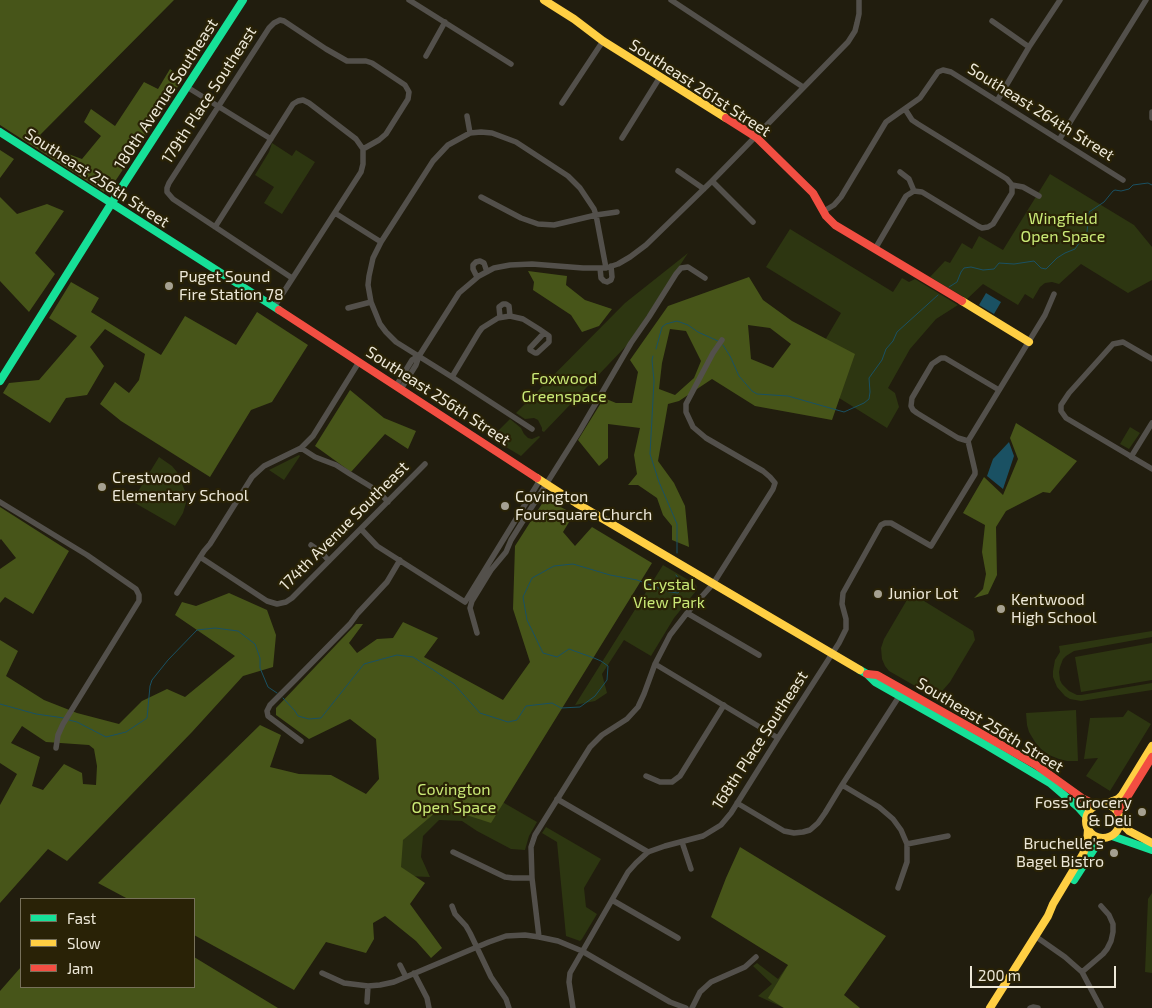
<!DOCTYPE html>
<style>
body{margin:0}
#map{position:relative;width:1152px;height:1008px;overflow:hidden;background:#211d0e;font-family:"Exo 2",sans-serif}
canvas{display:block}
.legend{position:absolute;left:20px;top:898px;width:175px;height:90px;box-sizing:border-box;background:#292206;border:1px solid #77715a;margin:0;padding:6px 9px;list-style:none;font-size:15px;color:#ede8d8}
.legend li{display:flex;align-items:center;gap:10px;height:25px}
.legend b{width:25px;border:1px solid #77715a}
.scale{position:absolute;left:970px;top:966px;width:146px;height:22px;box-sizing:border-box;border:2px solid #ede8d8;border-top:0;padding-left:6px;font-size:15px;line-height:18px;white-space:nowrap;color:#ede8d8;-webkit-text-stroke:4px #292206;paint-order:stroke}
</style>
<div id="map">
<canvas width="1152" height="1008"></canvas>
<ul class="legend">
<li><b style="height:6px;background:#16e098"></b>Fast</li>
<li><b style="height:6px;background:#ffcf43"></b>Slow</li>
<li><b style="height:6px;background:#f24e42"></b>Jam</li>
</ul>
<div class="scale">200 m</div>
</div>
<script>
const c = document.querySelector('canvas').getContext('2d');
c.lineJoin = 'round';
function fill(path, color) { c.fillStyle = color; c.fill(path, 'evenodd'); }
const poly = rows => new Path2D(rows.map(r => 'M' + r).join(''));
function strokePath(path, color, width, dash) { c.strokeStyle = color; c.lineWidth = width; c.lineCap = dash ? 'butt' : 'round'; c.setLineDash(dash || []); c.stroke(path); }
function drawText(font, color, halo, rows, align = 'center') {
  c.font = font + ' "Exo 2",sans-serif'; c.lineWidth = 4.5; c.setLineDash([]); c.textBaseline = 'middle'; c.strokeStyle = halo; c.fillStyle = color; for (const [text, x, y, turn = 0] of rows) {
    c.save(); c.translate(x, y); c.rotate((+turn || 0) * Math.PI / 180); c.textAlign = isNaN(turn) ? turn : align; if (halo) c.strokeText(text, 0, 0); c.fillText(text, 0, 0); c.restore();
  }
}
fill(poly([
 [272,143,292,156,296,150,315,162,282,214,264,203,274,187,255,175,269,152],
 [1050,174,1134,225,1152,247,1152,280,1128,293,1081,264,1059,284,1052,282,1045,283,1040,287,1033,299,1025,294,1018,305,983,284,967,299,930,277,945,261,950,263,962,243,972,249,979,236,1003,250],
 [790,229,893,292,902,278,909,282,915,279,958,305,936,319,910,349,888,388,895,393,899,407,887,428,804,376,841,313,766,267],
 [688,253,629,343,544,432,542,431,542,428,538,420,534,418,525,419,516,413,625,303],
 [510,419,521,428,524,434,528,438,532,439,539,436,540,437,521,456,491,438],
 [1130,427,1140,433,1129,449,1120,444],
 [299,455,300,456,284,480,269,470],
 [159,457,172,466,177,472,185,491,186,503,183,513,175,526,135,503,134,498],
 [663,565,695,584,697,587,696,591,674,618,651,656,624,640,602,674,607,693,595,701,575,705],
 [911,593,973,631,975,640,950,682,936,698,889,671,885,666,882,659,881,648,884,639],
 [1152,631,1152,637,1074,651,1066,656,1063,659,1060,667,1059,672,1060,680,1062,684,1069,691,1077,695,1081,695,1152,683,1152,690,1081,701,1070,699,1065,696,1057,687,1053,677,1053,671,1055,660,1060,652,1059,646],
 [1152,643,1152,680,1081,692,1075,657],
 [1076,710,1078,761,1067,761,1059,759,1049,755,1041,749,1035,742,1029,732,1027,725,1026,713],
 [1128,710,1151,724,1110,791,1086,776,1098,758,1084,759,1090,718,1123,717],
 [447,770,537,822,529,836,525,850,511,849,477,831,462,821,439,820,423,836,421,857,430,877,381,875],
 [546,827,601,859,584,888,586,907,597,914,582,939,580,941,566,936,557,842,542,833],
 [1152,893,1152,973,1145,972,1148,899],
 [757,963,778,979,787,966,805,976,784,1008,758,996,772,984,753,966]
]), '#2d3611');
fill(poly([
 [0,0,174,0,40,135,52,148,82,159,101,136,84,122,91,109,115,126,144,82,158,89,170,69,183,79,112,186,104,192,0,125],
 [0,150,14,159,0,178],
 [0,197,17,214,47,204,64,211,35,253,55,274,29,312,0,281],
 [528,271,567,276,566,285,585,300,612,309,599,326,582,332,571,315,533,290,534,282],
 [749,277,763,300,792,321,855,354,832,420,755,406,712,379,679,401,668,404,658,461,674,483,685,506,689,547,672,540,672,526,663,515,657,498,638,485,628,485,637,474,634,455,640,428,608,424,608,458,599,466,578,440,604,398,616,403,632,403,638,372,630,360,668,306],
 [748,325,770,328,791,344,773,368,751,359],
 [670,329,686,331,701,361,694,378,675,395,659,389,662,363],
 [71,282,99,298,91,312,161,355,185,316,236,345,257,312,308,345,272,402,251,410,210,477,121,421,100,404,115,382,129,393,139,380,145,354,105,329,90,347,104,366,87,395,66,398,50,423,3,393,9,383,39,380,77,336,49,318],
 [350,390,384,418,416,431,408,449,385,434,351,472,315,446],
 [1016,423,1077,461,1050,493,1043,492,1006,511,996,527,997,575,988,594,974,598,983,589,986,574,982,552,985,525,963,513,984,477,1003,495,1018,459,1010,438],
 [545,499,574,514,563,532,575,546,592,527,652,563,491,823,442,807,403,840,401,867,425,883,410,904,442,948,431,958,416,941,385,916,373,923,374,939,366,953,326,942,294,990,194,935,194,899,128,899,98,883,260,725,281,735,270,767,299,774,331,775,366,794,379,779,376,739,350,719,309,739,276,715,276,708,356,624,363,624,349,643,357,653,377,639,393,638,403,622,438,638,424,657,503,700,530,662,513,609,515,546],
 [0,507,69,551,33,614,5,597,0,603,0,569,16,558,1,539,0,540],
 [229,593,267,610,276,635,273,667,243,676,192,732,67,861,48,849,0,903,0,805,17,774,0,763,0,640,18,651,6,676,44,700,77,713,119,724,142,701,167,689,185,697,235,656,175,615,182,602,196,606],
 [22,726,46,742,89,745,94,749,97,766,96,785,83,784,82,773,64,764,43,790,32,786,40,757,11,743],
 [740,847,886,936,844,995,860,1008,784,1008,768,998,788,965,711,917,726,878],
 [194,957,278,1008,0,1008,0,991,21,967,21,987,194,987]
]), '#475519');
fill(poly([
 [986,293,1001,302,994,314,979,305],
 [1009,442,1014,456,1003,489,987,476,993,459]
]), '#1a5163');
strokePath(poly([
 [949,287,957,282,961,272,964,268,971,267,983,270,994,269,999,263,1014,264,1034,261,1041,268,1046,269,1057,258,1065,253,1075,249,1087,232,1089,212,1104,202,1113,191,1115,190,1121,191,1129,189,1133,185,1148,183,1152,185],
 [723,345,730,356,739,376,752,391,757,394,788,396,844,412,864,403,869,399,870,392,869,378,882,360,886,349,893,341,897,332,938,295],
 [656,349,662,327,666,324,677,321,688,325,698,332,718,341],
 [653,356,652,360,654,381,650,454,659,482,677,524,677,553],
 [283,698,295,711,298,716,309,719,321,718,364,664,397,655,413,657,435,671,454,684,480,713,508,722,517,720,526,706,552,703,561,708,580,707,595,696,607,680,608,666,601,661,594,658,569,649,557,657,543,653,527,620,523,597,532,578,554,566,573,564,610,575,637,580,669,592,678,593,682,589,681,582,676,575],
 [0,704,36,714,64,718],
 [69,720,77,722,106,737,126,732,147,718,150,686,152,680,168,660,197,630,215,628,238,631,255,644,260,658,260,668,268,687,277,693]
]), '#1a5163', 1);
strokePath(poly([
 [409,0,511,64],
 [671,0,803,87],
 [992,21,1029,47],
 [426,56,445,22],
 [187,87,271,139],
 [997,101,1029,47,1060,0],
 [562,103,603,41],
 [905,109,912,120,918,124,1007,179,1012,185,1023,187,1039,196],
 [1152,112,1152,118],
 [467,116,470,133],
 [622,138,660,77],
 [1059,140,1146,0],
 [678,171,704,189],
 [900,172,909,179,914,191,922,192,978,226,982,228,988,227,993,224,1012,193,1012,185],
 [712,181,753,222],
 [481,197,521,218,538,224,554,225,596,215,617,212],
 [824,211,834,205,841,197,886,122,920,98,938,72,943,70,951,72,1123,180],
 [335,213,381,242],
 [215,227,293,104,298,101,303,100,309,103,356,139,363,149],
 [875,249,906,196,914,191],
 [600,268,601,278,604,281,607,282,611,280,612,277,611,266],
 [477,277,473,269,473,265,476,262,480,261,484,263,487,272],
 [274,307,361,172,363,164,363,149,379,140,386,134,408,99,409,92,405,85,372,63,366,61,347,61,326,49,284,21,280,20,274,23,269,28,169,183,167,188,167,192,173,199,292,278],
 [348,308,371,302],
 [500,317,499,307,503,304,506,304,509,306,510,316],
 [419,356,459,293,479,276,494,268,510,265,532,264,583,268,606,268,618,264,630,257,646,245,712,181,848,42,855,31,857,23,859,14,859,0],
 [1152,359,1123,342,1113,344,1069,393,1061,405,1061,411,1066,418,1152,469],
 [452,377,479,332,482,328,498,318,510,316,523,319,539,329,549,336,549,342,537,353,535,353,530,350,530,348,544,333],
 [396,386,412,360,419,356,416,365,401,389],
 [532,429,452,377,396,342,386,332,380,324,371,302,368,285,369,276,373,258,381,242,433,161,448,145,470,133,481,132,492,133,516,142,568,176,580,188,594,209,596,215,606,268],
 [968,441,958,438,917,413,913,410,911,406,912,398,932,364,941,358,945,358,999,390],
 [301,448,315,457,336,465,350,474,378,491,388,502],
 [1131,457,1152,423],
 [0,502,87,555,136,589,139,595,139,601,63,724,58,735,56,748],
 [361,529,377,546,465,602,540,480],
 [311,545,322,553,329,561],
 [200,557,267,601,277,604,286,602,292,598,425,464],
 [177,593,204,551,210,544,252,477,264,466,301,448,313,436,359,362],
 [687,613,759,655],
 [477,633,470,608,472,601,491,570,506,552,511,540,579,432,631,343,649,317,676,274,681,268,688,267,705,278],
 [655,664,778,738],
 [301,741,268,716,267,711,270,705,296,679,350,624,358,613,387,582,400,560],
 [646,776,660,782,672,782,680,776,724,705],
 [842,785,879,807,893,819,901,830,907,844,907,862,898,888],
 [557,799,648,852],
 [737,803,784,831,794,833,803,832,810,830,818,823,825,813,842,785,900,695],
 [682,842,691,869],
 [907,844,948,836],
 [453,852,505,877,513,878,532,878],
 [612,900,678,938],
 [452,906,455,914,466,926,470,933,491,977,506,999,509,1008],
 [1035,936,1065,957,1082,972,1101,1008],
 [539,937,532,878,531,847,535,835,590,747,602,735,627,719,638,707,644,694,655,664,670,635,687,613,713,584,773,489,775,483,770,477,763,471,706,438,693,427,686,412,686,404,696,385,713,353,722,340],
 [400,965,406,977],
 [1082,972,1103,954,1107,949,1111,941,1113,932,1113,924,1109,915,1101,906],
 [322,973,344,983,368,986,380,985,394,982,489,942,506,936,525,935,539,937,558,941,582,951,670,1002,686,1008],
 [414,973,427,998,429,1008],
 [367,1002,368,986],
 [573,1008,569,982,570,973,628,872,636,863,648,852,665,846,703,836,721,825,731,813,778,738,839,643,846,629,846,619,842,604,843,593,881,525,885,523,891,523,931,546,975,474,975,471,968,441,1045,315,1054,294],
 [692,1008,700,992,711,982,745,967,756,957],
 [1030,1008,1033,1007,1038,1008]
]), '#53504b', 5.5);
strokePath(poly([
 [0,132,279,310],
 [0,381,111,204,243,0],
 [860,670,867,674,875,682,988,746,1050,783,1079,808,1087,817],
 [1112,836,1152,850],
 [1074,880,1101,838]
]), '#16e098', 8);
strokePath(poly([
 [544,0,574,19,603,41,726,118],
 [962,301,1029,342],
 [537,478,576,503,860,670],
 '1086 821a17 17 0 1 1 34 0a17 17 0 1 1-34 0Z',
 [1105,804,1118,799,1122,795,1152,746],
 [1120,822,1129,831,1152,843],
 [990,1008,1048,916,1053,904,1083,854,1087,843,1088,829]
]), '#ffcf43', 8);
strokePath(poly([
 [726,118,756,137,813,193,826,216,835,225,962,301],
 [279,310,537,478],
 [867,674,877,675,982,734,1036,765,1082,798,1096,805],
 [1118,812,1152,757]
]), '#f24e42', 8);
for (const [x, y, r, color] of [
 [169,286,5,"#a6a191"],
 [102,487,5,"#a6a191"],
 [505,506,5,"#a6a191"],
 [878,594,5,"#a6a191"],
 [1001,609,5,"#a6a191"],
 [1142,812,5,"#a6a191"],
 [1114,853,5,"#a6a191"]
]) { const dot = new Path2D(); dot.arc(x, y, r, 0, 2 * Math.PI); c.fillStyle = color; c.fill(dot); strokePath(dot, '#292206', 2); }
drawText('16px', '#ede8d8', '#292206', [
 ["Southeast 261st Street",700,88,33],
 ["180th Avenue Southeast",166,94,-57],
 ["179th Place Southeast",209,95,-57],
 ["Southeast 264th Street",1041,112,32],
 ["Southeast 256th Street",97,178,33],
 ["Southeast 256th Street",438,396,33],
 ["174th Avenue Southeast",344,526,-45],
 ["Southeast 256th Street",990,725,31],
 ["168th Place Southeast",760,740,-57]
]);
drawText('16px', '#cae976', '#292206', [
 ["Wingfield",1063,219],
 ["Open Space",1063,237],
 ["Foxwood",564,379],
 ["Greenspace",564,397],
 ["Crystal",669,585],
 ["View Park",669,603],
 ["Covington",454,790],
 ["Open Space",454,808]
]);
drawText('16px', '#ede8d8', '#292206', [
 ["Puget Sound",179,277],
 ["Fire Station 78",179,295],
 ["Crestwood",112,478],
 ["Elementary School",112,496],
 ["Covington",515,497],
 ["Foursquare Church",515,515],
 ["Junior Lot",888,594],
 ["Kentwood",1011,600],
 ["High School",1011,618],
 ["Foss' Grocery",1132,803,"right"],
 ["& Deli",1132,821,"right"],
 ["Bruchelle's",1104,844,"right"],
 ["Bagel Bistro",1104,862,"right"]
], 'left');
</script>
